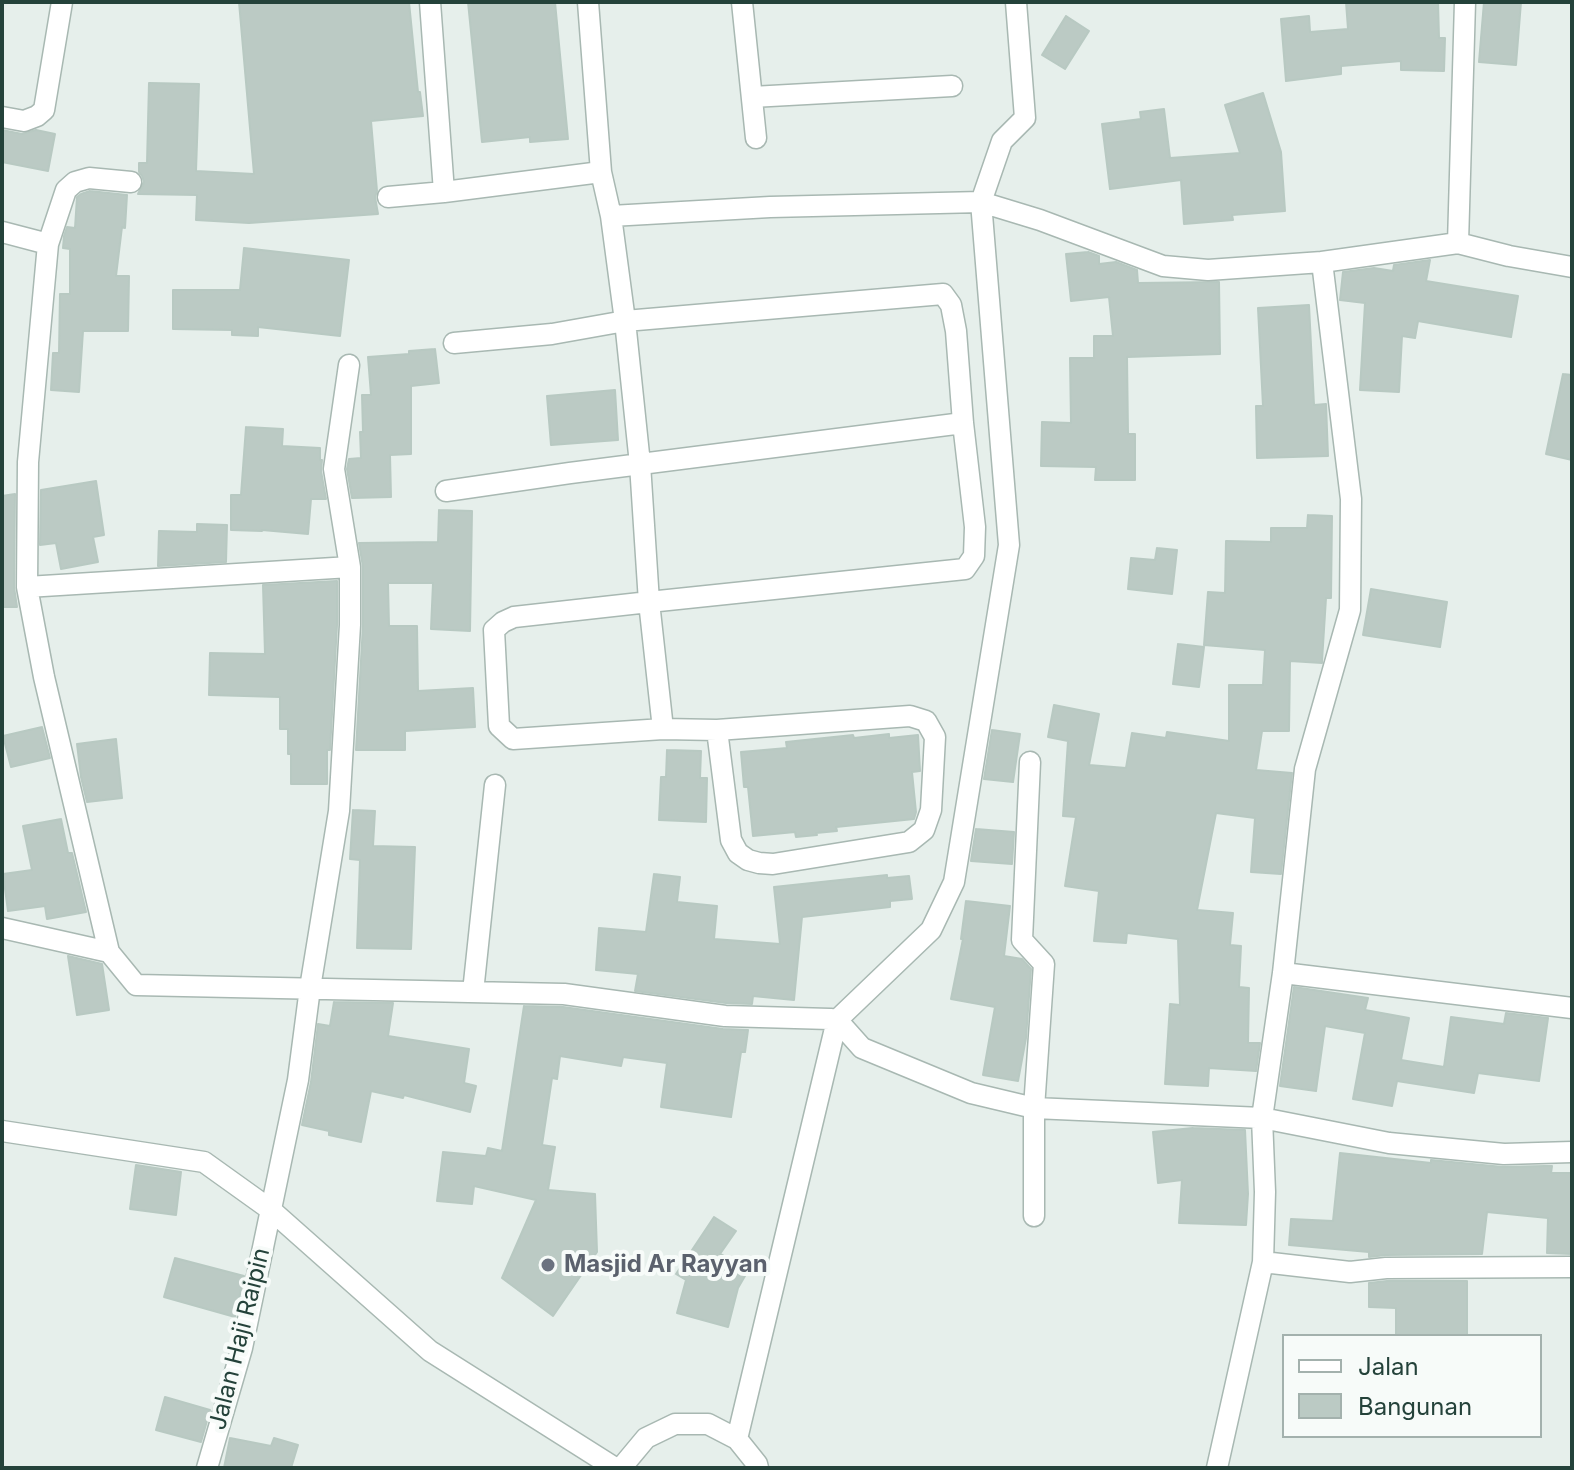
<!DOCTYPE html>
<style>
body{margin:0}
#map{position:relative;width:1574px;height:1470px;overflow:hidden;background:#e6efeb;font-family:Inter,sans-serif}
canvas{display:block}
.frame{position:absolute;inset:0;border:4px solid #24423a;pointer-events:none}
.legend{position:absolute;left:1282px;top:1334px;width:260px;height:104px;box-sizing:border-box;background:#f7fbf9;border:2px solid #a3b1ad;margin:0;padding:10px 14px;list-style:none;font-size:24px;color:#24423a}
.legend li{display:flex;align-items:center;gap:16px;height:40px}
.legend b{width:40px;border:2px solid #a3b1ad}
</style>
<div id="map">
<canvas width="1574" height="1470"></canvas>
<div class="frame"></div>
<ul class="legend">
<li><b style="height:10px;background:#fff"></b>Jalan</li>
<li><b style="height:22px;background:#bbcac4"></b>Bangunan</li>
</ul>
</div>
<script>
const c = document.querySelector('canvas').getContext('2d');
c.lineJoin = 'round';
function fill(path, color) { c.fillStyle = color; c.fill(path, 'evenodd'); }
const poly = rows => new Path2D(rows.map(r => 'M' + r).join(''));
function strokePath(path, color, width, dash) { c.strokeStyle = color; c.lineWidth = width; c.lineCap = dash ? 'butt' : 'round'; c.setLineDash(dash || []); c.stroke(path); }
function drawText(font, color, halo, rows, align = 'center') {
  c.font = font + ' Inter,sans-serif'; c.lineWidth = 8; c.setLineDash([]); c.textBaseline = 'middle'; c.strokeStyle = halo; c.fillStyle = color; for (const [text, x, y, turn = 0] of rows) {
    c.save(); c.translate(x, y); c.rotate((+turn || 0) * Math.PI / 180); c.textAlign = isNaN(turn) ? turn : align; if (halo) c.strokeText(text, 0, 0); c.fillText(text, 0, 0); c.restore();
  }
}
const building = poly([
 [239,2,409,2,418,92,420,92,423,116,371,121,377,191,375,197,378,214,249,223,196,220,197,195,138,194,144,182,142,176,139,172,139,163,147,163,149,83,199,84,196,171,254,174,239,2],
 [468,2,555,2,568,139,530,142,530,137,482,142,468,2],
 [1346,2,1438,2,1439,38,1445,38,1444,71,1401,70,1401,61,1341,66,1341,74,1286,81,1281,19,1309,16,1310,32,1348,29,1346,2],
 [1484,2,1521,2,1516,65,1479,62,1484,2],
 [1066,16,1089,31,1065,69,1042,55,1066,16],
 [1263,93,1281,152,1285,211,1232,215,1233,220,1184,224,1181,180,1110,189,1102,124,1141,119,1140,112,1164,109,1170,158,1240,153,1225,105,1263,93],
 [2,130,22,134,36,130,55,134,48,171,2,162,2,130],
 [90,191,127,195,125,228,122,227,116,276,129,276,128,331,83,331,79,392,51,390,53,353,59,353,60,294,70,294,70,249,63,248,64,236,67,227,75,228,77,197,81,194,90,191],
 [244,248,349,260,340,336,258,327,258,336,232,335,232,330,173,329,173,290,240,290,244,248],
 [1088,252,1099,256,1099,264,1116,262,1137,270,1138,283,1219,282,1220,354,1127,357,1128,434,1135,434,1135,480,1095,480,1096,467,1041,466,1042,422,1071,423,1070,358,1094,358,1094,336,1113,336,1109,297,1071,301,1066,254,1088,252],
 [1430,260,1426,281,1518,296,1511,337,1418,321,1415,338,1402,336,1399,392,1360,390,1365,303,1340,300,1343,272,1374,268,1393,271,1394,265,1430,260],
 [1309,305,1314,405,1326,404,1328,456,1257,458,1256,406,1263,406,1258,308,1309,305],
 [435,349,439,383,411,386,411,454,390,455,391,497,352,498,347,469,349,459,361,458,360,432,363,432,362,395,371,395,368,357,409,354,409,351,435,349],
 [1563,374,1572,375,1572,460,1546,454,1563,374],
 [615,390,618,440,551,445,547,396,615,390],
 [246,427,283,429,282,446,320,448,320,460,322,460,321,471,326,499,311,499,308,534,262,530,262,531,231,530,231,495,241,495,246,427],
 [96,481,104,535,93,537,98,562,61,569,56,543,40,545,41,490,96,481],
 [15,494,14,587,17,607,2,607,2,496,15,494],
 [439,510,472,511,470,631,431,629,433,583,388,583,389,626,417,626,418,691,473,688,475,727,405,731,405,750,356,750,363,625,363,567,359,543,438,542,439,510],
 [1308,515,1332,516,1331,598,1326,598,1322,661,1322,663,1290,661,1289,731,1262,731,1256,770,1292,773,1281,874,1251,872,1255,818,1216,813,1197,910,1233,913,1230,945,1241,946,1239,987,1249,988,1248,1043,1260,1043,1256,1071,1209,1068,1208,1086,1165,1084,1170,1004,1180,1005,1178,939,1127,933,1126,943,1094,941,1099,891,1065,886,1076,817,1063,816,1068,741,1048,737,1054,705,1099,714,1089,765,1126,768,1132,733,1166,738,1167,732,1229,741,1229,685,1263,685,1265,650,1204,645,1208,592,1225,593,1226,541,1271,542,1271,528,1307,528,1308,515],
 [197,524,227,525,226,562,158,566,159,531,197,532,197,524],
 [1157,548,1177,550,1172,594,1128,589,1131,558,1155,560,1157,548],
 [337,581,337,625,330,750,327,750,327,784,291,784,291,754,288,754,288,729,280,729,280,697,209,695,210,653,265,654,263,585,337,581],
 [1371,589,1447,602,1440,647,1363,635,1371,589],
 [1178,644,1204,647,1199,687,1173,684,1178,644],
 [42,727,50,758,11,767,3,736,42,727],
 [992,730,1020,734,1013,782,984,779,992,730],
 [889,734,889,738,918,735,920,771,912,772,916,812,914,819,836,827,837,831,816,833,817,835,796,837,795,832,753,836,748,787,744,787,741,752,787,748,786,742,853,735,854,738,889,734],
 [116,739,122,798,87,802,81,777,77,744,116,739],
 [667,750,701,751,700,778,707,778,706,822,659,820,661,777,666,777,667,750],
 [353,810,375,811,373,846,415,847,411,949,357,948,360,860,350,859,353,810],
 [61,819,68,853,72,853,86,912,47,919,45,906,8,911,3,874,32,870,23,826,61,819],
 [976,829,1014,832,1012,864,971,861,976,829],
 [654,874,680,877,677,902,717,906,714,939,780,944,774,887,887,875,887,878,909,876,912,899,890,901,890,907,802,917,794,1000,753,996,752,1004,726,1003,635,991,638,974,596,970,599,928,646,932,654,874],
 [966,901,1010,906,1004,956,1022,959,1031,969,1026,1038,1018,1081,983,1075,995,1007,951,999,963,939,961,939,966,901],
 [68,956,102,964,109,1010,77,1015,68,956],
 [1294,987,1368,998,1365,1010,1409,1018,1401,1060,1444,1067,1451,1017,1504,1024,1506,1013,1548,1018,1539,1081,1478,1073,1474,1093,1397,1081,1392,1106,1353,1099,1365,1033,1325,1026,1316,1091,1280,1086,1294,987],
 [334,1002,393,1003,388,1036,469,1049,464,1083,476,1086,470,1112,404,1095,403,1098,371,1091,361,1142,329,1135,329,1131,302,1125,311,1082,318,1024,330,1026,334,1002],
 [524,1006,563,1007,723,1029,748,1030,745,1052,741,1052,731,1117,661,1107,667,1063,623,1057,621,1066,560,1056,557,1079,552,1078,542,1145,555,1147,548,1190,595,1194,597,1252,553,1316,502,1278,536,1200,474,1186,472,1204,437,1201,443,1152,486,1156,488,1148,502,1151,524,1006],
 [1193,1128,1245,1130,1248,1194,1246,1225,1179,1223,1182,1180,1158,1183,1153,1132,1193,1128],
 [1340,1153,1431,1163,1431,1160,1503,1167,1545,1166,1552,1166,1551,1173,1572,1173,1572,1254,1547,1253,1548,1218,1487,1212,1482,1254,1386,1255,1369,1257,1369,1252,1289,1245,1291,1219,1333,1221,1340,1153],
 [136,1165,181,1172,176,1215,130,1209,136,1165],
 [714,1217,736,1231,720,1254,749,1269,738,1288,728,1327,677,1313,686,1280,676,1274,714,1217],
 [175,1258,244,1276,235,1317,164,1297,175,1258],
 [1387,1281,1467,1281,1467,1336,1396,1336,1396,1308,1369,1307,1369,1283,1387,1281],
 [165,1397,210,1410,201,1442,156,1430,165,1397],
 [230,1438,271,1446,274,1438,298,1445,291,1468,224,1468,230,1438]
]);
fill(building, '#bbcac4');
strokePath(building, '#b8c9c2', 2);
const minor = poly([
 [430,2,444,192],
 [588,2,601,172,611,216,625,321,640,464,649,602,663,729],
 [742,2,756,138],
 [752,97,952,86],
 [2,117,24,121,37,116,44,110,62,2],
 [131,182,89,178,75,182,66,190,48,244,28,462,27,587,44,677,109,952,136,985,564,994,725,1016,830,1019,837,1020,862,1048,971,1093,1034,1108,1262,1118,1283,973,1305,769,1350,610,1351,499,1322,262,1458,243,1509,256,1572,267],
 [388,197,444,192,601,172],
 [611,216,770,207,981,202,1040,220,1163,266,1208,270,1322,262],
 [2,232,48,244],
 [1458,243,1465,2],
 [454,343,552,334,625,321,943,294,951,305,956,331,963,423,975,527,974,556,965,569,649,602,514,617,503,622,494,630,499,726,513,739,663,729,717,730,731,840,738,853,748,860,759,863,773,864,909,842,924,830,931,810,935,737,926,721,910,716,717,730],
 [446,491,570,473,963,423],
 [27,587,350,567],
 [1030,762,1022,940,1044,964,1034,1108,1034,1216],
 [2,928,109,952],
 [1283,973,1572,1008],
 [473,992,495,785],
 [2,1131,204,1162,271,1210,430,1351,615,1468],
 [1263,1262,1350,1272,1386,1268,1572,1267],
 [737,1439,837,1020,931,930,954,882,1009,545,981,202,1002,141,1025,118,1016,2],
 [207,1468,242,1348,298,1080,310,988,339,811,350,625,350,567,334,469,349,365],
 [621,1468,646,1438,675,1424,708,1424,737,1439,757,1464,758,1468],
 [1217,1468,1263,1262,1265,1192,1262,1118,1389,1143,1504,1154,1572,1152]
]);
strokePath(minor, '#a8b8b2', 23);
strokePath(minor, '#fff', 20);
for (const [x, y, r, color] of [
 [548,1265,8,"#6b7280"]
]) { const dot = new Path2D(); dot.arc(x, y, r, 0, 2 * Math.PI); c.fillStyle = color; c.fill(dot); strokePath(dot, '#f7fbf9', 3); }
drawText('bold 24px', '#5b616d', '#f7fbf9', [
 ["Masjid Ar Rayyan",564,1265]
], 'left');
drawText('24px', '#24423a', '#f7fbf9', [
 ["Jalan Haji Raipin",240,1339,-76]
]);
</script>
